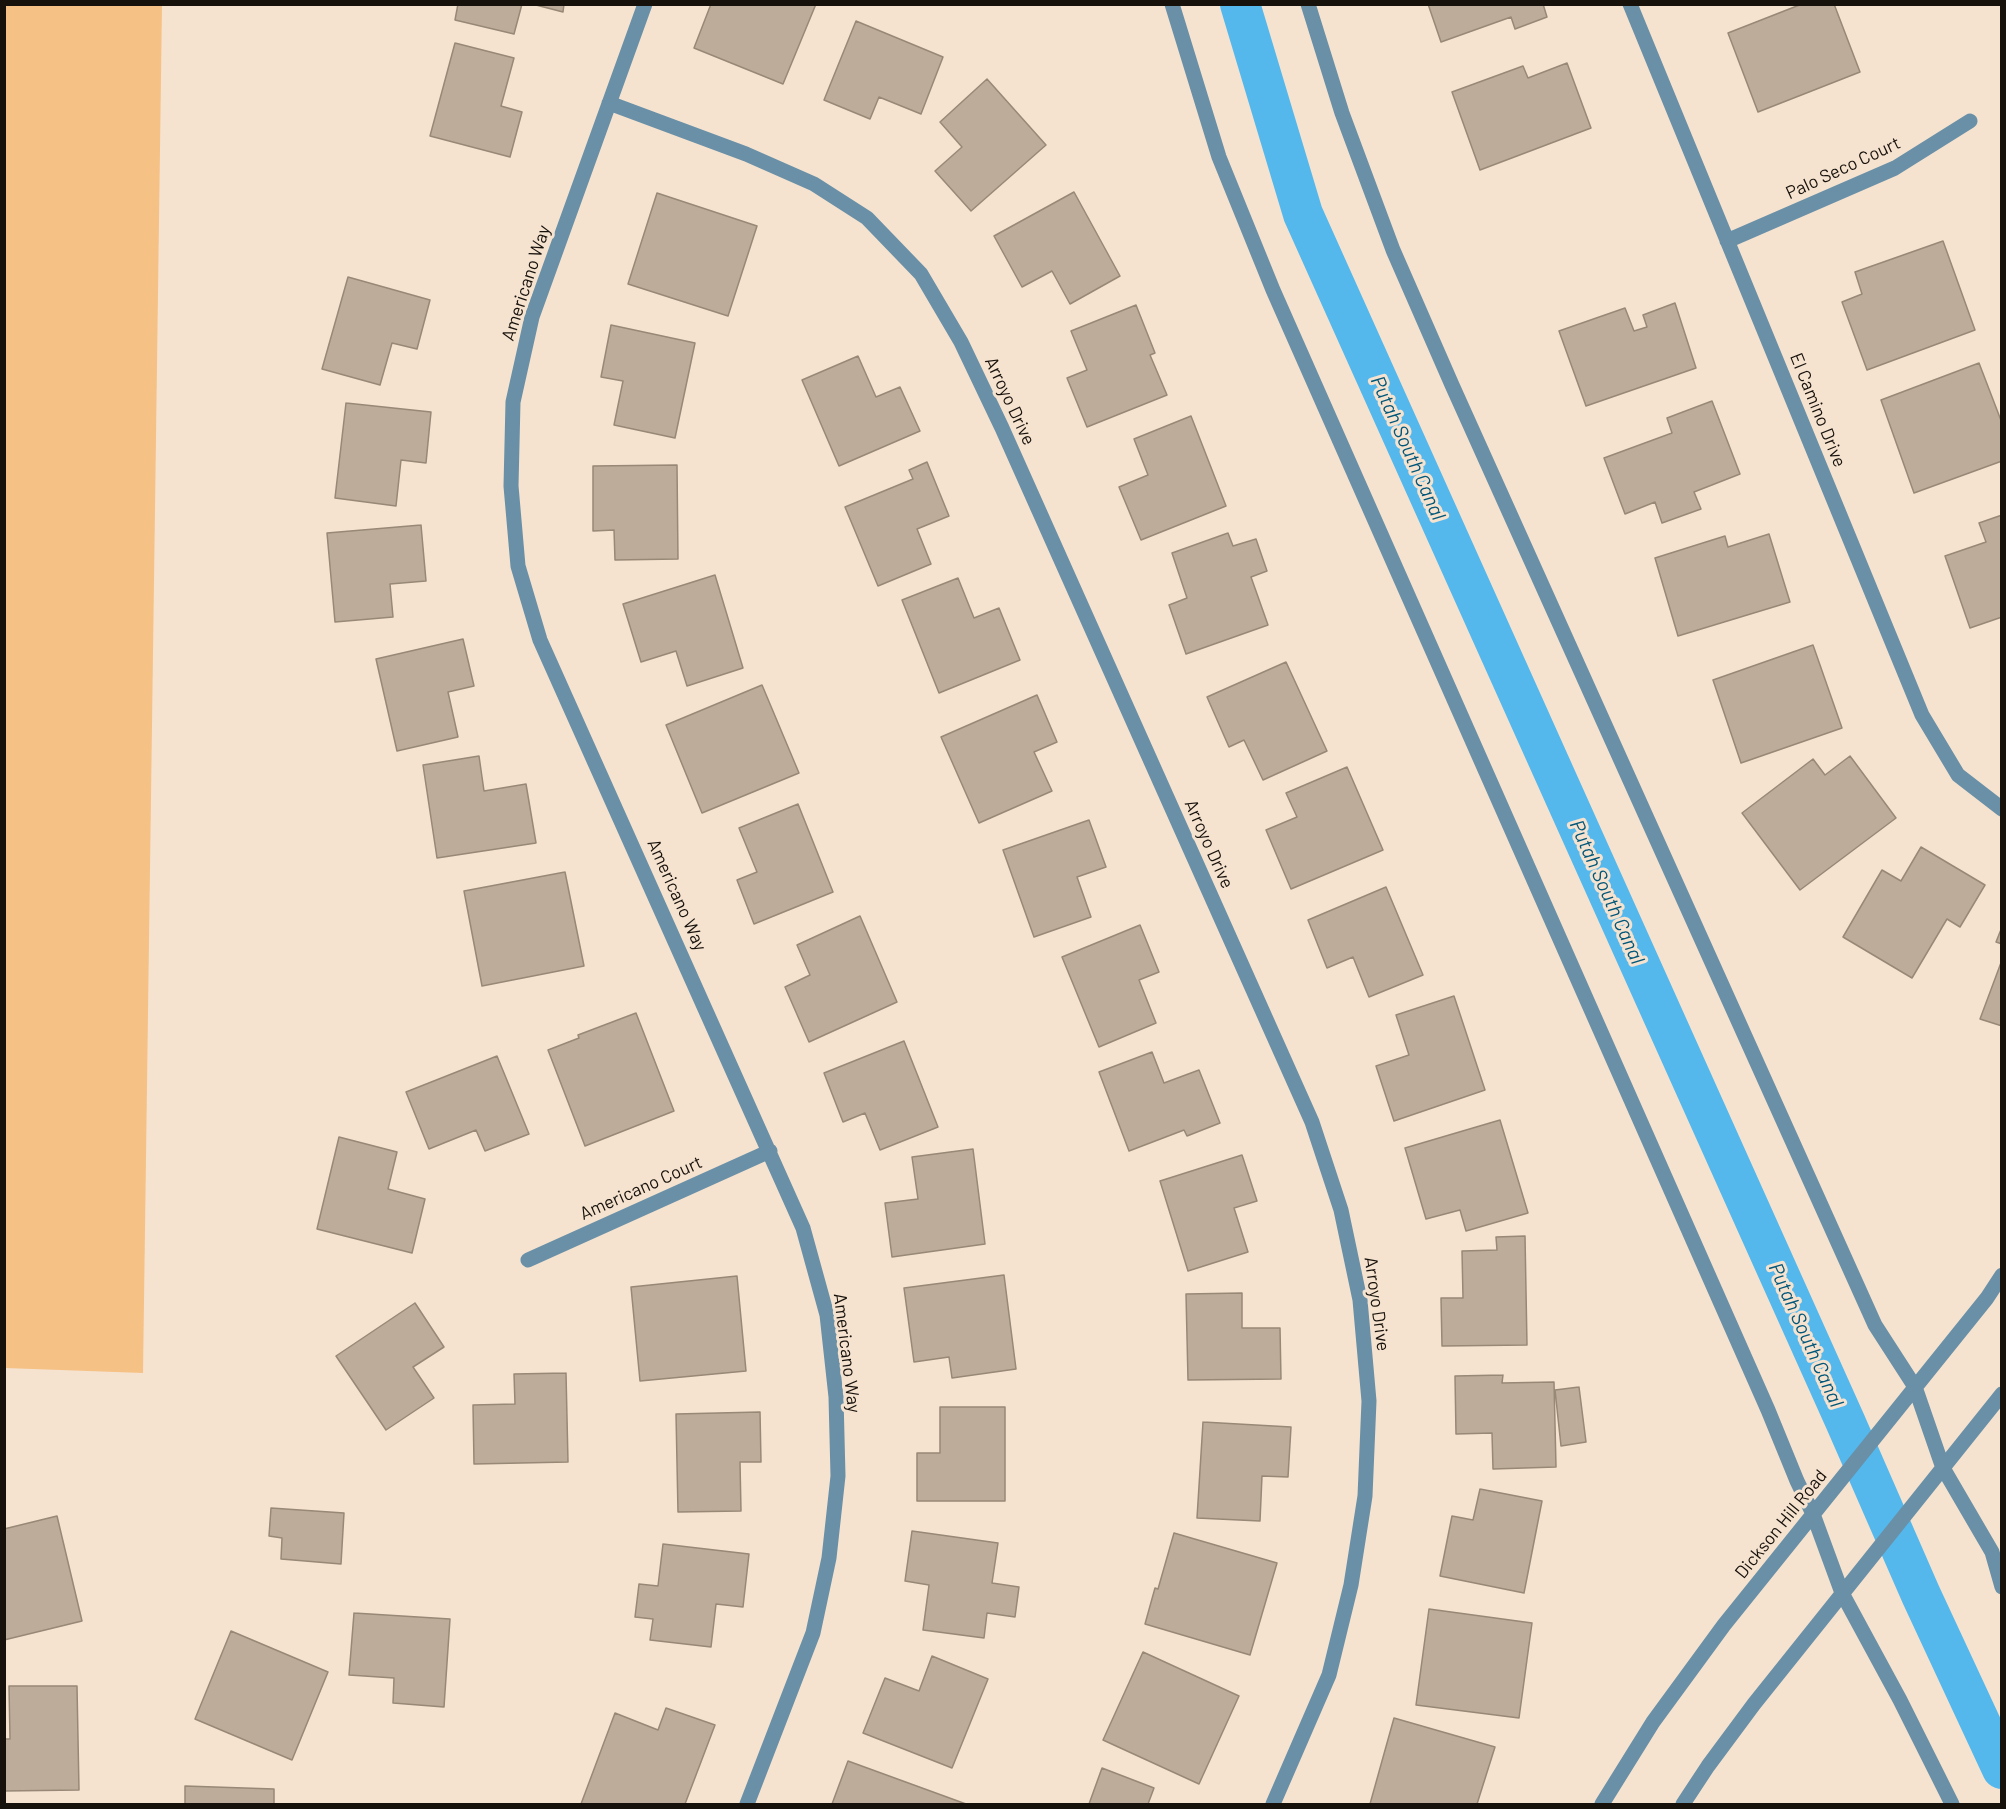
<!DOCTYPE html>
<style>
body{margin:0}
#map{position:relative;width:2006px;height:1809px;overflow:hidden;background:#f5e3d0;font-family:Barlow,sans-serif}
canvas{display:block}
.frame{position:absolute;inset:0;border:6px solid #17110b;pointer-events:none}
</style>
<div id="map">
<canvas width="2006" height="1809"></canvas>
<div class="frame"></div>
</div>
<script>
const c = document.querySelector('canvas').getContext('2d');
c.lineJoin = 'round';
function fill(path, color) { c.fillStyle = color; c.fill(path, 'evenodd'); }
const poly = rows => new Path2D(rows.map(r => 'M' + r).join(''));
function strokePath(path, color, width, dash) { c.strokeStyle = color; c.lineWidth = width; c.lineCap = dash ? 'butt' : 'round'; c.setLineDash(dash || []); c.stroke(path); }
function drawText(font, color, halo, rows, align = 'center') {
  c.font = font + ' Barlow,sans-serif'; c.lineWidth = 6; c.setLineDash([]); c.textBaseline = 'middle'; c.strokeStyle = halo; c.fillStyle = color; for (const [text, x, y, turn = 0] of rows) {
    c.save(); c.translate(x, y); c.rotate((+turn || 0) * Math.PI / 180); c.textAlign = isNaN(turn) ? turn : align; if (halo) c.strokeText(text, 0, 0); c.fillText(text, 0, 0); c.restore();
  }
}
fill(poly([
 [5,4,162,5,143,1373,5,1368]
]), '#f6c185');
strokePath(poly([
 [1240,4,1303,214,1845,1421,1921,1595,2002,1769]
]), '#54b8ed', 40);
const building = poly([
 [458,4,522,4,514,34,455,20,458,4],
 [532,4,564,4,563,12,532,4],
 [711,4,816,4,783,84,694,48,711,4],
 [1428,4,1543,4,1547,17,1515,29,1511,17,1441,42,1428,4],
 [1802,4,1834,4,1860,72,1758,112,1728,33,1802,4],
 [856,21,943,57,921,114,879,97,870,119,824,100,856,21],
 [455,43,514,58,501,106,522,112,510,157,430,136,455,43],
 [1567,63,1591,128,1480,170,1452,92,1523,66,1528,78,1567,63],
 [987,79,1046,145,971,211,935,171,962,147,940,122,987,79],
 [1074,192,1120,276,1070,304,1052,271,1022,287,994,236,1074,192],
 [657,193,757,226,728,316,628,284,657,193],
 [1943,241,1975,330,1867,370,1842,302,1862,294,1855,272,1943,241],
 [348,277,430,300,417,349,392,343,380,385,322,369,348,277],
 [1675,303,1696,368,1586,406,1559,331,1625,308,1634,331,1647,327,1643,315,1675,303],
 [1136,305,1155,353,1150,355,1167,395,1087,427,1067,378,1087,370,1071,331,1136,305],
 [611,325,695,343,675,438,614,425,623,381,601,377,611,325],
 [858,356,876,397,900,387,920,431,839,466,802,380,858,356],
 [1979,363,2002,423,2002,461,1914,493,1881,400,1979,363],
 [1712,401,1740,474,1694,492,1701,509,1662,523,1655,502,1625,514,1604,458,1672,433,1667,418,1712,401],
 [346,403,431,412,426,463,401,460,396,506,335,498,346,403],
 [1191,416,1226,506,1141,540,1119,487,1148,475,1134,439,1191,416],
 [927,462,949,516,917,529,931,564,878,586,845,507,913,479,909,470,927,462],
 [677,465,678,559,615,560,614,530,593,531,593,466,677,465],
 [2002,515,2002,617,1970,628,1945,556,1986,542,1979,523,2002,515],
 [421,525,426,581,390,584,393,617,335,622,327,533,421,525],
 [1228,533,1233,546,1256,539,1267,571,1251,577,1268,625,1186,654,1169,605,1187,598,1172,553,1228,533],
 [1769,534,1790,602,1678,636,1655,558,1725,536,1728,547,1769,534],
 [715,575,743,668,687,686,676,651,641,662,623,604,715,575],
 [958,578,974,618,999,608,1020,660,939,693,902,600,958,578],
 [463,639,474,686,448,692,458,737,397,751,376,659,463,639],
 [1813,645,1842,728,1741,763,1713,680,1813,645],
 [1286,662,1327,751,1263,780,1244,740,1229,747,1207,697,1286,662],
 [762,685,799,773,702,813,666,725,762,685],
 [1037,695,1057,742,1034,752,1052,791,979,823,941,737,1037,695],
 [479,756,484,791,526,784,536,843,437,858,423,765,479,756],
 [1850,756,1896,818,1800,890,1742,813,1813,759,1825,775,1850,756],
 [1347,767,1383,850,1291,889,1266,830,1297,817,1286,793,1347,767],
 [798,804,833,892,754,924,737,880,757,872,739,828,798,804],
 [1089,820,1106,867,1077,877,1091,917,1034,937,1003,850,1089,820],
 [1921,847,1985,885,1960,927,1947,919,1912,978,1843,937,1882,870,1901,881,1921,847],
 [565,872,584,966,482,986,464,891,565,872],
 [1386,887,1423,975,1369,997,1353,957,1327,968,1308,920,1386,887],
 [860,916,897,1002,809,1042,785,987,810,975,797,945,860,916],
 [1140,925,1159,972,1139,980,1156,1023,1099,1047,1062,957,1140,925],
 [2002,927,2002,944,1996,942,2002,927],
 [2002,960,2002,1026,1980,1019,2002,960],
 [1454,996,1485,1090,1394,1121,1376,1066,1409,1055,1396,1015,1454,996],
 [636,1013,674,1111,585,1146,548,1050,579,1038,578,1035,636,1013],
 [904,1041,938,1127,880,1150,865,1113,843,1122,824,1073,904,1041],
 [1152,1052,1164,1083,1199,1070,1220,1123,1187,1136,1184,1130,1129,1151,1099,1072,1152,1052],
 [497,1056,529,1134,485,1151,476,1130,429,1149,406,1092,497,1056],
 [1500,1120,1528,1213,1466,1231,1460,1210,1426,1219,1405,1148,1500,1120],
 [339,1137,397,1152,388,1189,425,1199,412,1253,317,1229,339,1137],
 [973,1149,985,1244,892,1257,885,1203,918,1199,912,1157,973,1149],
 [1242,1155,1257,1201,1234,1208,1248,1252,1188,1271,1160,1181,1242,1155],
 [1525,1236,1527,1345,1442,1346,1441,1298,1463,1298,1462,1251,1497,1250,1496,1237,1525,1236],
 [1004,1275,1016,1369,952,1378,949,1357,914,1362,904,1288,1004,1275],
 [737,1276,746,1371,640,1381,631,1287,737,1276],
 [1242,1293,1242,1328,1280,1328,1281,1379,1188,1380,1186,1294,1242,1293],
 [415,1303,444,1347,413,1367,434,1398,386,1430,336,1356,415,1303],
 [566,1373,568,1462,474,1464,473,1405,515,1404,514,1374,566,1373],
 [1503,1375,1502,1383,1554,1382,1556,1467,1493,1469,1492,1433,1456,1434,1455,1376,1503,1375],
 [1579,1387,1586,1442,1561,1446,1555,1390,1579,1387],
 [940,1407,1005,1407,1005,1501,917,1501,917,1453,940,1453,940,1407],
 [760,1412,761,1462,740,1462,741,1511,678,1512,676,1414,760,1412],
 [1203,1422,1291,1427,1288,1477,1262,1476,1260,1521,1197,1518,1203,1422],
 [1480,1489,1542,1501,1524,1593,1440,1576,1452,1516,1473,1520,1480,1489],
 [271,1508,344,1513,341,1564,281,1559,282,1538,269,1536,271,1508],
 [57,1516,82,1621,4,1640,4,1529,57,1516],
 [912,1531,998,1543,992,1583,1019,1587,1015,1617,987,1613,984,1638,923,1630,929,1585,905,1581,912,1531],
 [1174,1533,1277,1563,1250,1655,1145,1624,1155,1588,1158,1589,1174,1533],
 [663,1544,749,1554,743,1607,716,1604,711,1647,650,1640,653,1619,635,1617,639,1584,658,1586,663,1544],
 [1429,1609,1532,1623,1519,1718,1416,1705,1429,1609],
 [354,1613,450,1619,444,1707,393,1703,394,1678,349,1675,354,1613],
 [231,1631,328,1672,292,1760,195,1719,231,1631],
 [1143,1652,1239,1696,1199,1784,1103,1740,1143,1652],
 [932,1656,988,1679,952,1768,863,1733,885,1678,919,1691,932,1656],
 [9,1686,77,1686,79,1790,4,1791,4,1739,10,1739,9,1686],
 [666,1708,715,1725,685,1804,581,1804,615,1713,658,1730,666,1708],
 [1394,1718,1495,1747,1477,1804,1370,1804,1394,1718],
 [848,1761,966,1804,832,1804,848,1761],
 [1102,1768,1154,1788,1148,1804,1089,1804,1102,1768],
 [185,1786,274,1789,274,1804,185,1804,185,1786]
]);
fill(building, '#bdac9a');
strokePath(building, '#988876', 1.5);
strokePath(poly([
 [645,4,532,317,513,402,511,486,518,566,540,640,803,1228,827,1315,836,1397,838,1476,829,1558,813,1633,747,1804],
 [1172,4,1219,157,1273,290,1768,1410,1797,1481,1813,1514,1842,1593,1900,1700,1952,1804],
 [1308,4,1342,113,1393,250,1452,385,1875,1325,1915,1387,1943,1468,1992,1552,2002,1587],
 [1630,4,1922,715,1958,775,2002,809],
 [609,103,746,154,814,184,867,218,921,274,961,342,1002,428,1312,1122,1341,1210,1360,1300,1369,1401,1365,1496,1351,1585,1329,1675,1273,1804],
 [1727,241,1895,168,1970,121],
 [528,1260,770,1151],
 [1602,1804,1653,1722,1724,1625,1987,1298,2002,1275],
 [1683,1804,1708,1766,1754,1704,2002,1394]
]), '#6a90a7', 15);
drawText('18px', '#17110b', '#f5e3d0', [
 ["Palo Seco Court",1843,168,-25],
 ["Americano Way",526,283,-72],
 ["Arroyo Drive",1010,401,65],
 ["El Camino Drive",1818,410,68],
 ["Arroyo Drive",1209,844,66],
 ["Americano Way",677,895,66],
 ["Americano Court",641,1188,-24],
 ["Arroyo Drive",1377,1304,82],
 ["Americano Way",847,1353,83],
 ["Dickson Hill Road",1781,1524,-51]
]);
drawText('italic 20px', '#015679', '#f5e3d0', [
 ["Putah South Canal",1408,448,66],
 ["Putah South Canal",1607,892,66],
 ["Putah South Canal",1806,1335,66]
]);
</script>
